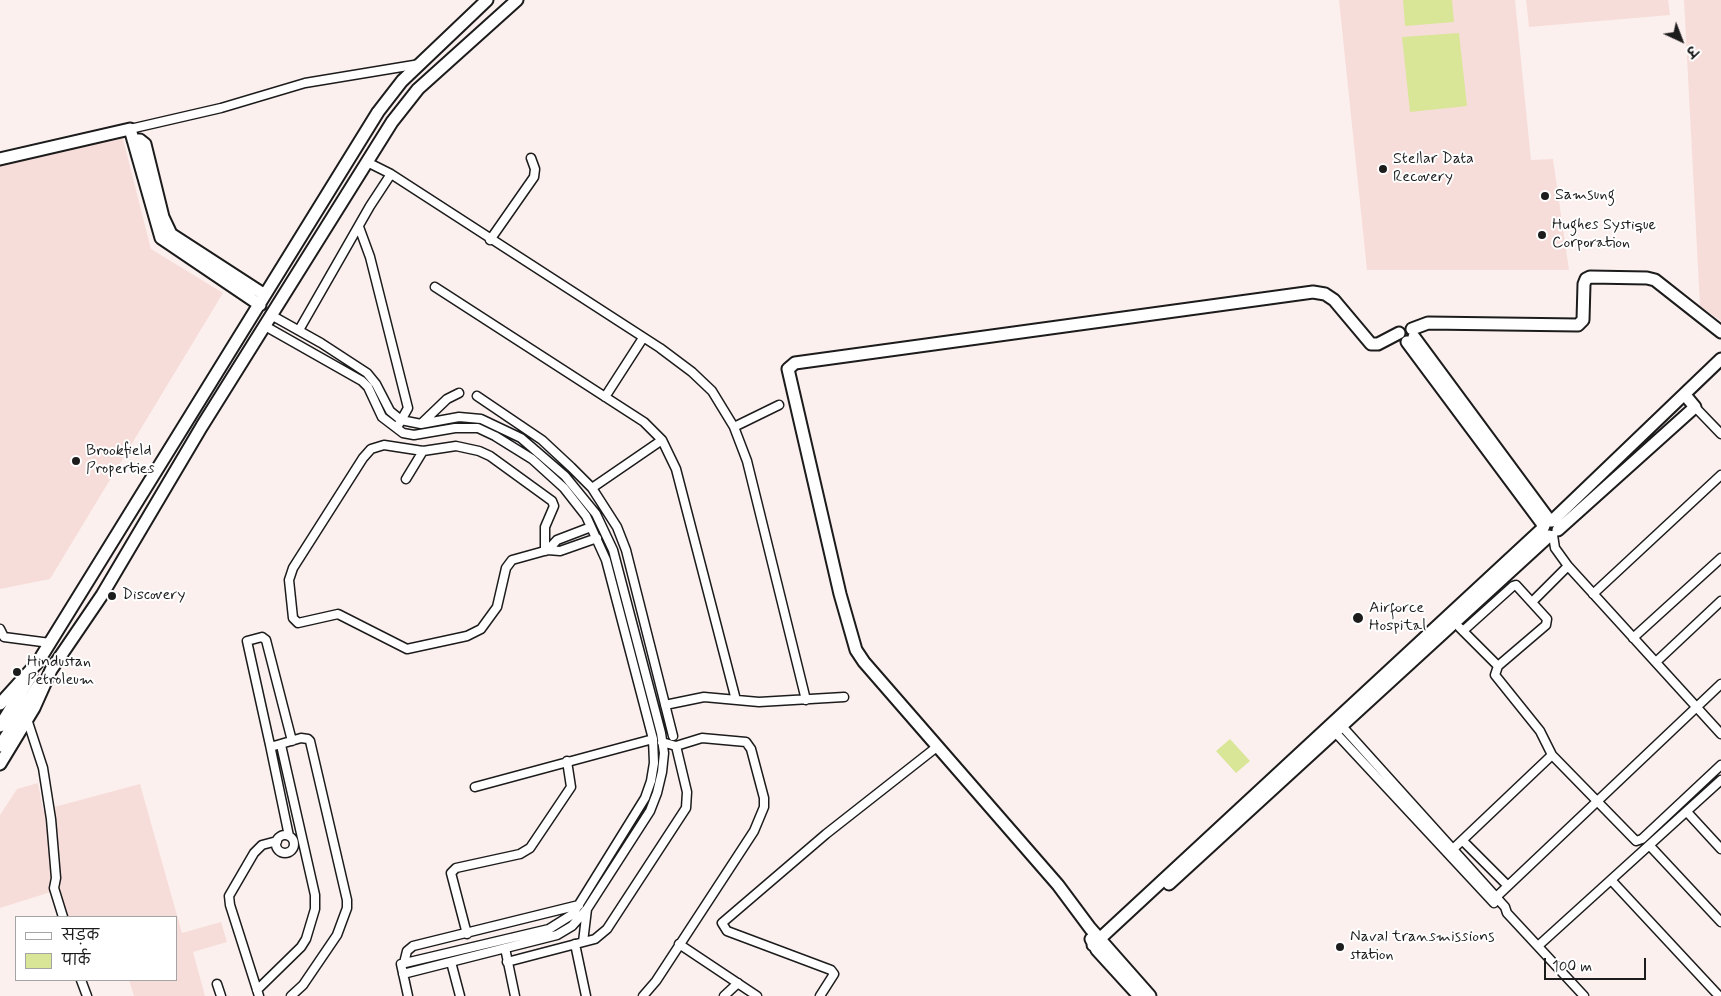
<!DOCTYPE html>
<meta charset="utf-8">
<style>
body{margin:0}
#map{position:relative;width:1721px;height:996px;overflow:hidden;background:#fbf0ee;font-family:Mynerve,"Playpen Sans Deva",sans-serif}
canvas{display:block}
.legend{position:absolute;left:15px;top:916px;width:162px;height:65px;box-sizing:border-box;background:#fff;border:1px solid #a4a4a4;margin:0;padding:6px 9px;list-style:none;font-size:15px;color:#1c1c1c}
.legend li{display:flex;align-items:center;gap:10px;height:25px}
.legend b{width:25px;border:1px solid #a4a4a4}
.north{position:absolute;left:1656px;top:15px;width:50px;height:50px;-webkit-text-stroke:4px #fff;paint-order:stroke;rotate:137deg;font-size:14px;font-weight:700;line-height:20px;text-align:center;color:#1c1c1c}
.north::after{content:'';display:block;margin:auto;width:18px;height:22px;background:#1c1c1c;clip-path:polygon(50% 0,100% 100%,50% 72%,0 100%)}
.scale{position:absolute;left:1544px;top:958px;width:102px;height:22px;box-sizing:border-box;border:2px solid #1c1c1c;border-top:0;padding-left:6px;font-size:15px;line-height:18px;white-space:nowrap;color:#1c1c1c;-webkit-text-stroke:4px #fff;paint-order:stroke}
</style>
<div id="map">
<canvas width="1721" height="996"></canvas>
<ul class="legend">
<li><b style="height:6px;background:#fff"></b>सड़क</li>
<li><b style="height:14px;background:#d9e597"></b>पार्क</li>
</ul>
<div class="north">उ</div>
<div class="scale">100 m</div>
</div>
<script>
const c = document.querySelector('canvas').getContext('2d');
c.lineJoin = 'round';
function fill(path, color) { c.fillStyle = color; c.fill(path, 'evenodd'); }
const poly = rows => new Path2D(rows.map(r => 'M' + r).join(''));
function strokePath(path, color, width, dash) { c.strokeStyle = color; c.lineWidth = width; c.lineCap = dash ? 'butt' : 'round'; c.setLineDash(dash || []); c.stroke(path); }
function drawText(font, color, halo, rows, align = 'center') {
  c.font = font + ' Mynerve,sans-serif'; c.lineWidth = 4; c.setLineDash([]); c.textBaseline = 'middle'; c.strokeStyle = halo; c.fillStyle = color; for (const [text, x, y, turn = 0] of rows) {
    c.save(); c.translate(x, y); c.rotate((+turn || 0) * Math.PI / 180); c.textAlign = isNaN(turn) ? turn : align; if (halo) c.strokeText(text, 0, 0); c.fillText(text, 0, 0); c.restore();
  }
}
fill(poly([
 [1339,0,1515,0,1531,160,1553,159,1569,270,1367,270],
 [1526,0,1668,0,1670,15,1529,27],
 [1684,0,1721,0,1721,321,1700,306],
 [122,135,151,249,223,293,50,579,0,589,0,165],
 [38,783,43,810,140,784,182,933,221,922,227,942,193,952,205,996,134,996,129,980,176,980,176,917,64,917,57,890,0,908,0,815,17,789]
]), '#f7ddda');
fill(poly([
 [1403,0,1452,0,1454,22,1405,26],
 [1459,33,1467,106,1410,112,1402,37],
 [1230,739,1250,761,1236,773,1216,751]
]), '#d9e597');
const street = poly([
 [130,129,221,108,305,83,420,64],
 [367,162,391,174,660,348,692,372,712,391,734,427,747,461,806,700],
 [359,227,370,257,408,408,399,424],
 [490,240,534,177,535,169,531,158],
 [435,287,644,422,662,440,676,469,736,700],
 [271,315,321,343,367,373,376,384,390,411,401,420,421,424,459,417,481,419,521,438,565,476,596,514,613,550,661,733,664,753,662,772,657,793,650,811,587,909,572,926,557,935,403,974],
 [265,326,362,381,368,387,382,417,403,433,414,435,455,428,478,428,495,436,532,459,564,488,586,516,606,560,653,739,654,763,651,781,645,798,573,914,549,929,401,964,408,996],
 [299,330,370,206,391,174],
 [477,396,542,440,571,467,592,488,617,527,626,550,673,736],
 [605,397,643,338],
 [1695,407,1721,434],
 [422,423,447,399,459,393],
 [734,427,779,405],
 [406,479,423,451],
 [592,488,662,440],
 [1553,535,1555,548,1568,566,1721,734],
 [548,550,557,540,591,527],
 [545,551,545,527,554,506,552,501,490,456,479,451,456,446,423,451,384,445,371,449,363,458,293,568,289,580,293,618,298,623,338,614,407,649,467,636,481,629,497,607,506,568,512,560,548,550,560,551,597,538],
 [1593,594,1721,475],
 [1532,602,1568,566],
 [1460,628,1498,666],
 [0,629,4,637,50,643],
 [1463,631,1513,586,1516,585,1547,619,1546,625,1498,666,1495,675,1540,731,1552,755],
 [1633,638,1721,558],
 [1656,662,1721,601],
 [665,705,704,697,759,702,844,697],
 [27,719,43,768,51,819,56,878,54,888,63,917],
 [1340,724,1505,907,1507,913,1584,996],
 [1333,730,1494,903],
 [270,745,289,836],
 [475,787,653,739],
 [1687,812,1721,849],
 '276 844a9 9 0 1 1 18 0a9 9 0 1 1-18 0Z',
 [1463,841,1507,885],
 [1650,846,1721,922],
 [1453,849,1552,755,1636,841,1642,839,1721,765],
 [1612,881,1719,996],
 [1492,901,1721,684],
 [467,934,451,873,456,868,520,854,530,848,571,787,567,761],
 [583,942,587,909],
 [575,944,586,996],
 [679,944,757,996],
 [1538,946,1721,780],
 [505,948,515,996],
 [451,962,460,996],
 [507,962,595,939,607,929,686,808,687,792,676,746],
 [404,963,407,951,413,946,579,905],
 [81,980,87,996],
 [217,984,221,996],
 [257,990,301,947,306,939,315,909,315,895,281,745],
 [259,996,230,905,229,896,254,853,262,845,277,841],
 [291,996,303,985,337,935,347,908,347,900,310,741,308,739,301,738,274,746,270,745,247,641,262,637,266,640,292,741],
 [643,996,656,981,754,831,764,807,764,798,751,749,746,742,702,738,676,746,662,742],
 [724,996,738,983],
 [820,996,834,974,831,970,727,931,722,923,826,834,938,746]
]);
const secondary = poly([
 [133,140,140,140,145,144,163,217,171,234,265,295],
 [0,159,130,129,161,238,260,305],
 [1412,329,1428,323,1578,325,1583,320,1584,284,1586,279,1590,277,1647,278,1655,280,1721,332],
 [1414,337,1550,521],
 [1407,342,1544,526],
 [1552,521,1721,359],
 [1558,530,1695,407,1685,395],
 [0,704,38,662,378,112,402,81,487,0],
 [0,726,31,676],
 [0,746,38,686],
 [0,764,34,708,51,670,102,595,202,426,392,122,418,89,517,0],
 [1169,884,1549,536],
 [1091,939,1097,950,1139,996],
 [1093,945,1543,528],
 [1150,996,1090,928,1058,885,864,662,856,650,840,594,788,369,795,363,1313,292,1325,294,1334,300,1371,344,1378,344,1399,333]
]);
strokePath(street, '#1c1c1c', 11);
strokePath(secondary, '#1c1c1c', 15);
strokePath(street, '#fff', 8);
strokePath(secondary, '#fff', 11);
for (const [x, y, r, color] of [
 [1383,169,5,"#1c1c1c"],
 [1545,196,5,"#1c1c1c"],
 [1542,235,5,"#1c1c1c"],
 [76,461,5,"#1c1c1c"],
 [112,596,5,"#1c1c1c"],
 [1358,618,6,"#1c1c1c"],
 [17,672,5,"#1c1c1c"],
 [1340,947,5,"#1c1c1c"]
]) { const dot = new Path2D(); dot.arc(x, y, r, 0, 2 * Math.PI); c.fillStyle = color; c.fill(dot); strokePath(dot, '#fff', 2); }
drawText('16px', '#1c1c1c', '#fff', [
 ["Stellar Data",1393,160],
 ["Recovery",1393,178],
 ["Samsung",1555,196],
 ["Hughes Systique",1552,226],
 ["Corporation",1552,244],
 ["Brookfield",86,452],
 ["Properties",86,470],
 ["Discovery",122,596],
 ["Airforce",1369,609],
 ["Hospital",1369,627],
 ["Hindustan",27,663],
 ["Petroleum",27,681],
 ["Naval transmissions",1350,938],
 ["station",1350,956]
], 'left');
</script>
